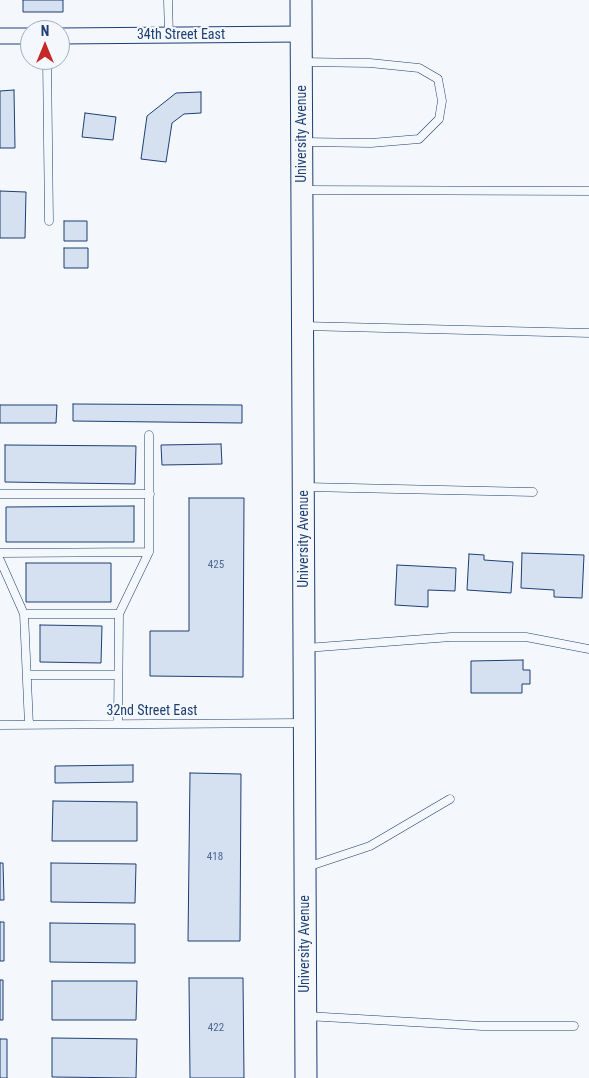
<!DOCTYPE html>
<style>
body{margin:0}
#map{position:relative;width:589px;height:1078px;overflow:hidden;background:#f4f7fb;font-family:"Roboto Condensed",sans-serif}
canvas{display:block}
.north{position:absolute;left:20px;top:20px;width:50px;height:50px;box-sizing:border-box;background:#f4f7fb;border:1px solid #9eadc5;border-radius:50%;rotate:0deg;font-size:14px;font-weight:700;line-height:20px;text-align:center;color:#1d3f73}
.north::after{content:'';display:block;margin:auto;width:18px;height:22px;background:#c62828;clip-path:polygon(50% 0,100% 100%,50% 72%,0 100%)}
</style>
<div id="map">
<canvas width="589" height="1078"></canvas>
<div class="north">N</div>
</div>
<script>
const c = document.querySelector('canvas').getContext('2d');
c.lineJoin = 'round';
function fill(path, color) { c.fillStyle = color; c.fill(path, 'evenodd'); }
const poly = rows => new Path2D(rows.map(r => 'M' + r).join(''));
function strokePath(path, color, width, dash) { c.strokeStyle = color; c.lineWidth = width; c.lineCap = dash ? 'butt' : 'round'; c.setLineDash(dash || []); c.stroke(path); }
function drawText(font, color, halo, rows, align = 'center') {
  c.font = font + ' "Roboto Condensed",sans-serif'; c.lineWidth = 4; c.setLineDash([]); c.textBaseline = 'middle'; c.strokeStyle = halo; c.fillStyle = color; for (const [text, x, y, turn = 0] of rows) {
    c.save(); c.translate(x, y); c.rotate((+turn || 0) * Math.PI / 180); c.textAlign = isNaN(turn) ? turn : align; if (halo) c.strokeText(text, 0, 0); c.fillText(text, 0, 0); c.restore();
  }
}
const building = poly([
 [23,0,63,0,63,12,23,12,23,0],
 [14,90,15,148,0,148,0,91,14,90],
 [201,92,201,113,184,114,172,123,166,162,141,159,147,116,176,93,201,92],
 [85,113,116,117,113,140,82,137,85,113],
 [0,191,26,192,25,238,0,238,0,191],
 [64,221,87,221,87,241,64,241,64,221],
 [64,248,88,248,88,268,64,268,64,248],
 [73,404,242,405,242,423,73,421,73,404],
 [0,405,57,405,56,423,0,423,0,405],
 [221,444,222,464,162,465,161,445,221,444],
 [5,445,136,446,135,484,5,482,5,445],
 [189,498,244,498,243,677,150,676,150,631,189,631,189,498],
 [134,506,134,542,6,542,6,507,134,506],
 [522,553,584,555,582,598,554,597,554,590,521,588,522,553],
 [469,554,484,555,484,560,513,562,511,593,467,590,469,554],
 [26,563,111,563,111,602,26,602,26,563],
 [397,565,456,568,455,591,428,590,428,607,395,605,397,565],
 [40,625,102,626,101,663,40,662,40,625],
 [523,660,523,670,530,670,530,684,522,684,522,693,471,693,471,661,523,660],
 [133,765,133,782,55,783,55,766,133,765],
 [190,773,241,774,240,941,188,941,190,773],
 [53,801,137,802,137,841,52,841,53,801],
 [0,863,3,863,4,900,0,900,0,863],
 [51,863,136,864,135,903,51,902,51,863],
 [0,922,4,922,4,961,0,961,0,922],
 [50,923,135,924,135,963,50,962,50,923],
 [189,978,243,978,244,1078,190,1078,189,978],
 [0,980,3,980,3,1020,0,1020,0,980],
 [52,981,137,981,136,1020,52,1020,52,981],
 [52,1038,137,1039,136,1078,52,1077,52,1038],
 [0,1039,7,1039,7,1078,0,1078,0,1039]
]);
fill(building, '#d5e0f0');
strokePath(building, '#1d3f73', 1);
const lane = poly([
 [168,0,169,35],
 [47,60,49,221],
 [301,62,370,63,419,68,438,79,442,101,439,119,419,139,371,143,304,142],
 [304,190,589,191],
 [303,326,589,333],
 [306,487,533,492],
 [0,494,150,494],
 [0,553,149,552],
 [0,560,24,614,29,725],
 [24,614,119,614],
 [306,648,451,637,526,637,589,649],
 [27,675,118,675],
 [118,724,119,614,149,552,149,435],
 [0,725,303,723],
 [307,867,370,846,450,799],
 [306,1016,482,1026,574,1026]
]);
const street = poly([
 [0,36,30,36],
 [60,36,301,34]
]);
const secondary = poly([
 [301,0,306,1078]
]);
strokePath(lane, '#1d3f73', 9);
strokePath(street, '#1d3f73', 17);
strokePath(secondary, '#1d3f73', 23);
strokePath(lane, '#f4f7fb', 8);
strokePath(street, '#f4f7fb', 15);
strokePath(secondary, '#f4f7fb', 21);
drawText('11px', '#4b6792', null, [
 ["425",216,565],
 ["418",215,857],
 ["422",216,1028]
]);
drawText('14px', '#1d3f73', '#f4f7fb', [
 ["34th Street East",181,35],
 ["University Avenue",302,134,-90],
 ["University Avenue",304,539,-90],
 ["32nd Street East",152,711],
 ["University Avenue",305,944,-90]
]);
</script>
